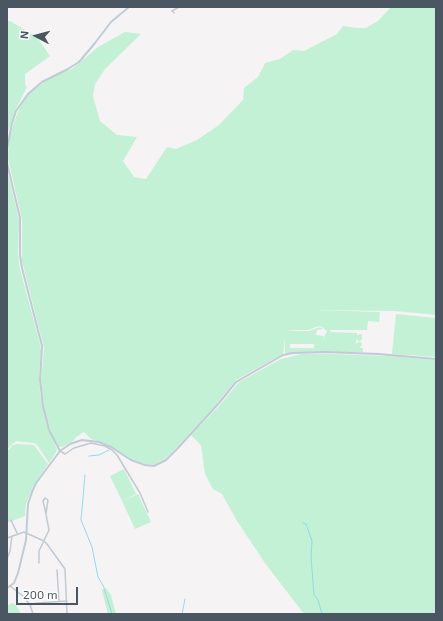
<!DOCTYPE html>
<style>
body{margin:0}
#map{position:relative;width:443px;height:621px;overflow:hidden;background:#f5f3f3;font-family:"Exo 2",sans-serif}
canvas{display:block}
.frame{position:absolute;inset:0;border:8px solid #4a5661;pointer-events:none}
.north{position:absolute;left:16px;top:16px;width:40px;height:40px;-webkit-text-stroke:3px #fff;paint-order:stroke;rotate:276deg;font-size:11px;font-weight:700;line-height:16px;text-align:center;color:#4a5661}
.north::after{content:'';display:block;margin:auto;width:14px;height:18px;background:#4a5661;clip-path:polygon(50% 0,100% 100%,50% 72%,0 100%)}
.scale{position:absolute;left:16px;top:587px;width:62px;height:18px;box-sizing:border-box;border:2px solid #4a5661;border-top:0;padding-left:5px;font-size:12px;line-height:14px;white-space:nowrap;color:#4a5661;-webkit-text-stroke:3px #fff;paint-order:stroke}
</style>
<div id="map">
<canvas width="443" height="621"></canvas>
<div class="frame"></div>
<div class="north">N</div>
<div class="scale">200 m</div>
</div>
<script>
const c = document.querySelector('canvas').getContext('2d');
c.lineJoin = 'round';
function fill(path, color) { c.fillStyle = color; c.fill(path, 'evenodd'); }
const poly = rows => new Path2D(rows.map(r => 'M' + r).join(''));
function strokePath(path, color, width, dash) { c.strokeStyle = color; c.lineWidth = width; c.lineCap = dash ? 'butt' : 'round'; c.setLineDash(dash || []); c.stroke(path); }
fill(poly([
 [391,7,436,7,436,315,395,311,313,310,380,312,379,322,368,321,367,330,330,330,330,332,357,333,357,335,362,334,362,340,359,341,356,339,356,345,358,342,361,342,362,344,360,348,363,348,363,352,285,353,285,338,283,354,236,380,213,408,177,447,166,458,154,465,146,464,131,459,107,444,91,439,84,432,76,437,73,441,62,447,59,447,51,433,45,413,41,382,44,348,22,261,22,220,8,158,9,140,14,122,21,104,26,97,34,89,56,75,72,69,98,47,125,32,141,34,105,69,95,84,93,96,100,121,117,135,137,137,123,161,134,177,146,179,167,147,176,149,197,140,219,125,243,100,244,88,258,77,265,63,280,59,293,50,304,51,337,34,343,26,356,28,366,28,378,21],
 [319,326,322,327,327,331,322,342,324,336,316,335,317,330,323,329,320,327,309,331,297,331,286,330,308,330],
 [314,344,314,348,290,348,290,344],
 [7,21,10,21,37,37,50,56,25,74,25,84,27,87,15,111,7,135],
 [7,170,19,220,18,253,20,269,40,344,41,352,39,376,40,393,46,423,57,449,56,452,49,463,37,445,34,443,16,441,7,449],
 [396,314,436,318,436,357,392,354],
 [301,354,331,354,389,356,436,360,436,614,304,614,265,563,237,521,222,494,213,489,205,474,201,445,191,435,220,405,239,382,281,359],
 [17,444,34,445,48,464,33,486,26,504,25,516,7,523,7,451,13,445],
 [124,469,136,494,122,501,110,476],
 [138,494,151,522,135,529,122,501],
 [106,588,111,595,116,614,108,614,102,591,103,589],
 [12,603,16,605,21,614,7,614,7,606]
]), '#c3f1d5');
strokePath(poly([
 [89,456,99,455,109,450],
 [85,475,81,520,92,547,98,577,104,587],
 [303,523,306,524,312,541,311,557,314,595,318,600,322,614],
 [104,588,112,614],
 [182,614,185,599]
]), '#90daee', 1);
strokePath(poly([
 [174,13,172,11,179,7],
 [60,451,65,454,74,448,91,443,105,446,112,450,117,455,140,493,148,512],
 [45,498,48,500,46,514,43,501,45,498],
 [11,520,17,533],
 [7,538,24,532,44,541,47,544,65,569,67,614],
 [7,559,10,551,12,536],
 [39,563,39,551,49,530,46,514],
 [57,570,59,601],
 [10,586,23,596,30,605,33,614],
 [30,605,37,603,67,601]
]), '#c1cad2', 1.5);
strokePath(poly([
 [7,149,12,123,16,111,28,94,42,82,68,69,79,62,95,43,111,22,129,7],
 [7,157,7,163,20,218,20,255,22,268,42,346,40,380,43,406,49,430,60,451],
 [7,588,14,583,18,573,26,540,28,504,32,492,36,483,60,451,70,444,82,440,99,442,111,447,131,460,145,465,154,466,166,460,177,449,219,403,236,382,283,355,293,353,325,352,378,354,436,359]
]), '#c1cbd6', 2);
</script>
